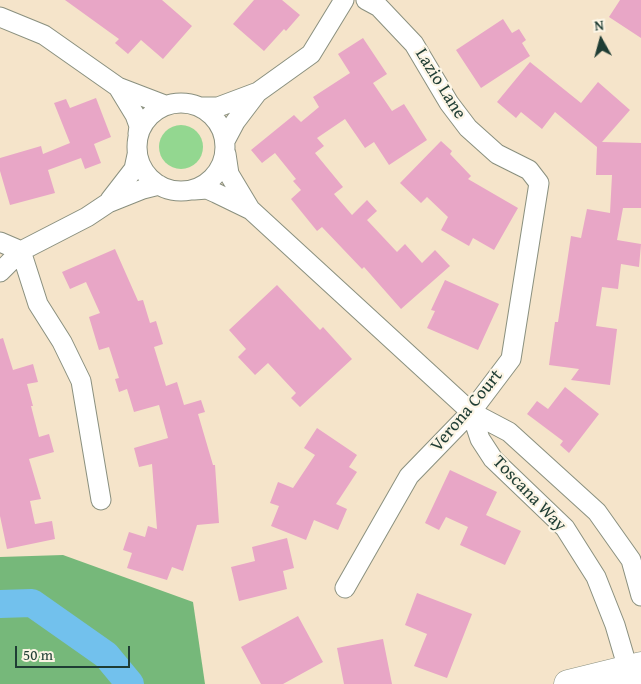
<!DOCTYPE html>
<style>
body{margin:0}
#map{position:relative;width:641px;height:684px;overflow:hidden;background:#f5e4ca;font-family:"Gentium Book Plus",serif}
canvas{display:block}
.north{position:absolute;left:576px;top:15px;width:50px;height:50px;-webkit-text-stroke:4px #fcf5e5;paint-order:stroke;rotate:353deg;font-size:14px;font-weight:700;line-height:20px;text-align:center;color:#1f3d34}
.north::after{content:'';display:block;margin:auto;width:18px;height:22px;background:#1f3d34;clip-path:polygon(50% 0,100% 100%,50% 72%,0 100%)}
.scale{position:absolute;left:15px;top:646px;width:115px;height:22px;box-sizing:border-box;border:2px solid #1f3d34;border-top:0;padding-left:6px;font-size:15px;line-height:18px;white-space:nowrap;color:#1f3d34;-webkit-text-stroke:4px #fcf5e5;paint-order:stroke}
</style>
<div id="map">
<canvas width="641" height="684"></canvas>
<div class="north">N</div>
<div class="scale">50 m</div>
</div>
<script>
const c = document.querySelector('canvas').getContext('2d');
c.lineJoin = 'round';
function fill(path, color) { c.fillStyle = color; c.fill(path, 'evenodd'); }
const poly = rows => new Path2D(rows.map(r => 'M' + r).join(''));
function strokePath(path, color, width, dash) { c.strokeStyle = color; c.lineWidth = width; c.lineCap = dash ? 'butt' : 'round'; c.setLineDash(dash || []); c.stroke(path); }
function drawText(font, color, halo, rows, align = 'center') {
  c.font = font + ' "Gentium Book Plus",serif'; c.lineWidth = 4.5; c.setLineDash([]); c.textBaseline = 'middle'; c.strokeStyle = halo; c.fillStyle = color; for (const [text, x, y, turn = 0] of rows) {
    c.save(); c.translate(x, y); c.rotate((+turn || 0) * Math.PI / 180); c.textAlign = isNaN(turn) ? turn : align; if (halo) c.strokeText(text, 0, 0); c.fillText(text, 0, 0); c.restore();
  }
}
fill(poly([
 '159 147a22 22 0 1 1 44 0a22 22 0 1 1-44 0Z'
]), '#93d790');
fill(poly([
 [63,555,193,602,205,684,0,684,0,557]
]), '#76b87a');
strokePath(poly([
 [0,604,32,603,106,655,130,684]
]), '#72c1ed', 28);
fill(poly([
 [65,0,162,0,192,26,163,59,141,40,128,54,115,43,119,39],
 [254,0,282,0,300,15,286,31,284,29,264,51,233,24],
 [620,0,641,0,641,38,609,17],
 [503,19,512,33,519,29,526,40,522,43,530,56,481,88,456,50],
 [363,38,387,74,373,83,392,111,404,104,427,140,389,165,374,142,365,148,345,119,317,138,324,146,315,153,343,187,334,194,352,215,367,200,377,211,367,220,397,252,405,244,422,263,435,250,450,266,401,309,364,267,362,269,322,227,317,231,291,199,301,190,293,181,296,179,275,153,262,163,251,150,294,115,301,122,319,107,313,97,350,73,338,54],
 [530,62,581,103,598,82,630,110,602,142,641,143,641,208,623,208,617,240,641,244,639,267,621,264,618,289,602,287,596,326,617,329,610,385,571,380,579,369,549,365,555,322,558,322,571,236,581,238,587,209,610,213,612,175,596,175,597,147,555,112,542,129,521,112,516,118,497,102],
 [96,98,111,137,94,144,101,163,85,169,81,158,48,170,55,193,10,205,0,171,0,158,41,146,43,154,70,143,54,103,66,99,70,108],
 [441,141,452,151,450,154,471,176,468,179,518,208,494,250,473,238,469,246,441,230,448,217,427,197,421,203,400,183],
 [115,249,138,301,143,300,150,323,156,321,163,344,154,347,166,386,177,382,184,405,201,400,205,412,198,414,213,465,215,465,219,523,197,525,183,571,172,567,167,580,127,568,132,553,123,550,129,532,145,537,148,526,157,529,152,464,139,467,134,448,168,438,159,405,134,412,127,389,119,392,115,379,119,378,109,347,99,350,89,317,100,313,86,282,70,289,62,272],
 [445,280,499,304,478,350,427,328,435,311,431,310],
 [277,285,320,330,323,327,352,359,300,407,291,398,296,393,268,363,255,375,238,357,246,349,229,330],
 [3,338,13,370,33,364,38,382,27,384,33,406,31,406,39,437,49,434,54,452,29,459,41,499,30,501,35,524,52,521,55,539,7,549,0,516,0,339],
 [565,387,599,414,569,453,560,445,563,441,527,414,537,401,548,409],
 [317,428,357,455,349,467,357,472,336,504,347,509,338,530,314,520,306,540,271,526,279,506,270,503,278,482,293,488,315,455,304,448],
 [450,470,497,492,486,515,521,531,505,565,460,545,468,527,446,517,439,530,425,523],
 [287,538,294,568,283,571,287,589,239,601,231,567,255,561,252,547],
 [417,593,472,614,447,678,414,666,427,634,405,625],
 [298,616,323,662,283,684,261,684,241,647],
 [383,639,392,684,344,684,337,648]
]), '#e8a6c6');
const minor = poly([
 [0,17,44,35,118,87,165,105],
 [118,87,135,115,139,126,138,134],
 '137 147a44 44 0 1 1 88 0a44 44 0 1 1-88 0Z',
 [201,107,218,107,258,92,311,54,344,0],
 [226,139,235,122,257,93],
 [226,154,229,174,250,209],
 [194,190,207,189,216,193,251,210,471,412,509,432,597,512,631,560,641,596],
 [110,200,134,169,137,155],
 [0,242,21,251],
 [21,251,38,304,62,342,81,381,101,500],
 [0,272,21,251,87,217,108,203,143,189,159,185],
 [471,412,480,439,493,459,565,528,596,577,615,625,628,669,637,684],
 [345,588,409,476,471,412,511,359,539,183,529,170,497,154,468,128,449,103,414,44,379,7,366,0]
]);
const primary = poly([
 [568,684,641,666]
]);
strokePath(minor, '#8a907f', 21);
strokePath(primary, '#8a907f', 29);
strokePath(minor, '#fff', 19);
strokePath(primary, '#fff', 28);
drawText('18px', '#1f3d34', '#fcf5e5', [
 ["Lazio Lane",440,84,58],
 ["Verona Court",467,411,-50],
 ["Toscana Way",529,494,46]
]);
</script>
